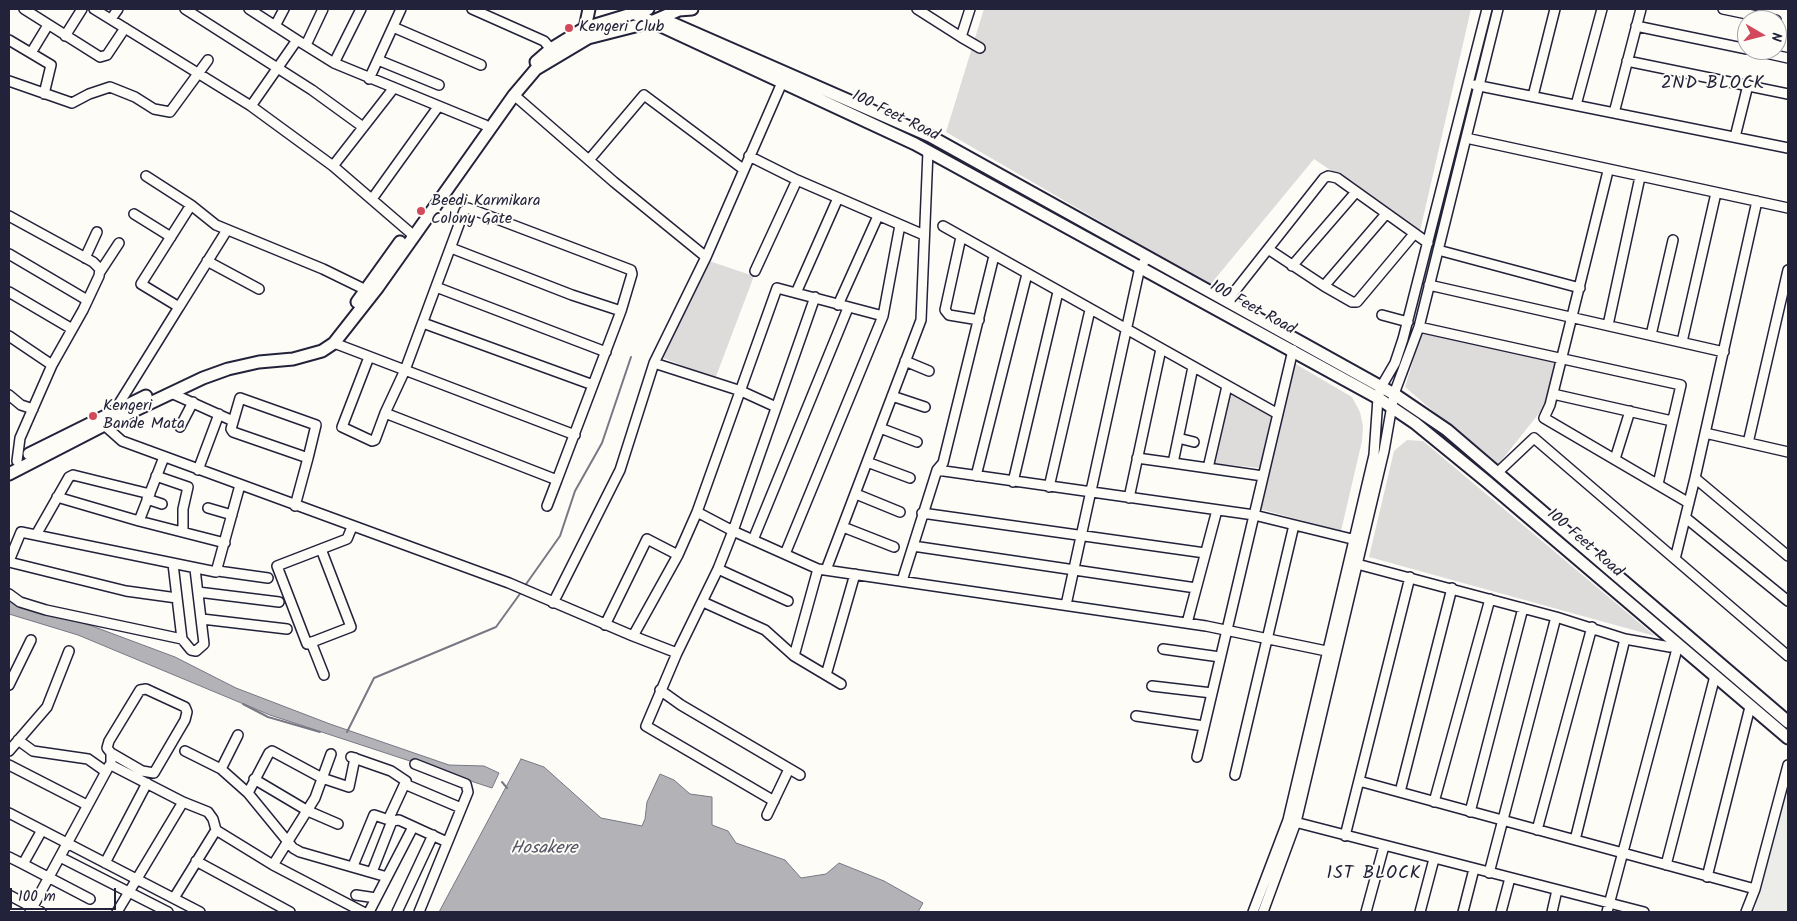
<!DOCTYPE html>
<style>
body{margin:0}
#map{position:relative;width:1797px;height:921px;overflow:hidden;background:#fdfcf7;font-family:Kalam,sans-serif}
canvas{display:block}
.frame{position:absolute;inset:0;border:10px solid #22223b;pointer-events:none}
.north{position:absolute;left:1737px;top:10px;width:50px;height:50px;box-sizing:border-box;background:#fdfcf7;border:1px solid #a5a5ac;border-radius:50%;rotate:98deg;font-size:14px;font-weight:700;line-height:20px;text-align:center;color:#22223b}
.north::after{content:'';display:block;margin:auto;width:18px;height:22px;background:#d1495b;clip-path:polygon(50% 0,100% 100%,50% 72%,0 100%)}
.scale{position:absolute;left:10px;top:888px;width:106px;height:22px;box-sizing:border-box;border:2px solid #22223b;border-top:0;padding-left:6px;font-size:15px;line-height:18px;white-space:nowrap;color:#22223b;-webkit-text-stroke:4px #fdfcf7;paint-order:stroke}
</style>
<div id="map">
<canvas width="1797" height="921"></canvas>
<div class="frame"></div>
<div class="north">N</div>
<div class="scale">100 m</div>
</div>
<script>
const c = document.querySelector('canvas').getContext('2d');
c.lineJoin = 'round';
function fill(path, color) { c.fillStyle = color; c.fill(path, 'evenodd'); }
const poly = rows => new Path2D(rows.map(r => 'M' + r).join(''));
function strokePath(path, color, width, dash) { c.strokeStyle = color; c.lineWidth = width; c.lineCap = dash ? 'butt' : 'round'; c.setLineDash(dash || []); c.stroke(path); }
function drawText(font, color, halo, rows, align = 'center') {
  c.font = font + ' Kalam,sans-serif'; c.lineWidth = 4; c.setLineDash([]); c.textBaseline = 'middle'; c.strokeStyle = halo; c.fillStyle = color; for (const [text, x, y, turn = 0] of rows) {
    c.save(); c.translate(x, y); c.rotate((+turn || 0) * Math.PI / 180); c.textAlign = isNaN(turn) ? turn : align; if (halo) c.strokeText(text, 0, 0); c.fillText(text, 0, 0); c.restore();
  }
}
fill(poly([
 [1788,784,1788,912,1754,912]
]), '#ecece9');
fill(poly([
 [984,9,1471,9,1420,231,1314,159,1210,285,946,132],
 [709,261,754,276,715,379,661,357],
 [1422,331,1555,362,1544,407,1497,466,1405,387],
 [1294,363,1352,397,1360,412,1363,426,1362,441,1341,531,1260,509],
 [1229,390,1272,416,1260,468,1212,463],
 [1407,440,1423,441,1655,636,1369,557,1394,451]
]), '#dddcdb');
const water = poly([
 [9,596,45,612,92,626,175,657,236,688,330,724,449,765,484,766,499,773,492,788,270,715,78,635,9,614,9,596],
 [521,759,544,767,601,818,642,826,645,819,647,802,660,774,674,780,690,794,712,797,712,825,728,831,736,843,785,860,801,878,826,874,839,863,884,881,923,903,918,912,439,912,521,759]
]);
fill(water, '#b2b2b7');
strokePath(water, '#787885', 1);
strokePath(poly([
 [524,587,560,536,575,491,602,443,631,357],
 [243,704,268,717,320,732],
 [347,732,374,678,496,627,522,591],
 [502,782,507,788]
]), '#787885', 2);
const minor = poly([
 [24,9,100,57,107,55,125,28],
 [94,9,251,106,333,166,413,235],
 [185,9,312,90,363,127],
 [249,9,297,40,251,106],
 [472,9,544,41,551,49],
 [917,9,961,37,970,9],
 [1723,9,1776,20],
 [111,19,118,9],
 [275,26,284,9],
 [1636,26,1747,49],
 [393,27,481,65],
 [65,36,82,9],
 [961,37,980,48],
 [9,40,51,65,44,94],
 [297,40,334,63,485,125],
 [306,45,323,9],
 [1752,50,1788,58],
 [31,53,48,25],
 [378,60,439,85],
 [1627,61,1788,94],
 [334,63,361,9],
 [369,79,401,9],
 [9,81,72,103,89,94,110,87,135,97,154,109,170,112,208,60],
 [1475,85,1788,148],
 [514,95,614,182,706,257],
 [1533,96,1555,9],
 [1576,105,1602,9],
 [1614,113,1641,9],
 [1735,137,1748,85],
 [1466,138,1788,208],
 [749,156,797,180,924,235],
 [589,160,644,95,743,169],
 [333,166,393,89],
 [1608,171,1550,405,1544,418,1689,503],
 [146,176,191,205,216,225,323,269,366,290],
 [372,199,438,107],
 [134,214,171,237],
 [9,216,93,262,100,269,99,276,83,310,52,365,20,438,17,461],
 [943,226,1278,414],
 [961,237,945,310,949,315,979,320],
 [451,248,572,295,621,311],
 [1268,249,1324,286,1352,302,1357,302,1414,234],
 [1438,250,1580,288],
 [9,254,87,300],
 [85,258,97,232],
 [207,261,259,289],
 [1292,266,1356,192],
 [755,271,797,180],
 [100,272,119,243],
 [1429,285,1724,352],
 [1324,286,1386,214],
 [436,287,606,352],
 [9,292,72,329],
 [796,293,838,198],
 [1227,301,1324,178,1328,176,1337,178,1428,243],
 [838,305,878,216],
 [179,307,227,230],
 [1382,315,1408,322],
 [423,323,593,385],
 [1608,325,1640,177],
 [1419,327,1681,385,1658,484],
 [1651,335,1673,240],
 [9,336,52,365],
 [1682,342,1716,193],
 [334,343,575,435],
 [369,357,342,427,372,441,375,440,385,413,405,370,464,211,468,208,631,270,632,274,621,311,557,480,385,413],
 [905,361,929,371],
 [654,363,741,391,776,407],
 [1193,367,1173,463,1263,476],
 [171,393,233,421],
 [1553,394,1672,421],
 [9,395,21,405,33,409],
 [892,396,925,407],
 [119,409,120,402,179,307,141,284,191,205],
 [104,425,122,441,509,583,633,636,678,555,697,512,733,531,818,569,1206,626,1336,653],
 [180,427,193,402],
 [880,428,917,442],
 [1705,433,1788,452],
 [1178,438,1194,442],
 [1748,443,1788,270],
 [1137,458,1173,463],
 [1615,459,1630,411],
 [867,462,910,478],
 [1208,468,1227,386],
 [198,470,219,414],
 [937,470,1254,515,1360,541],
 [1497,473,1534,438,1788,656],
 [156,476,188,487,183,509,183,532],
 [976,476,1027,274],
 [1695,478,1788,556],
 [1013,482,1058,292],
 [1049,487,1090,310],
 [856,494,900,512],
 [57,497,139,521,164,457],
 [1129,498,1161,349],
 [147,499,162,504],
 [295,506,308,458,316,425,240,398,231,429,233,432,308,458],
 [547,506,557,480],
 [208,508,232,515],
 [697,512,777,288,883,316],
 [922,513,1205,553],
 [1686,518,1788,601],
 [139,521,225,543],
 [843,527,894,547],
 [36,535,69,477,73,475,150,494],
 [753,540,848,308],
 [913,546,1196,588],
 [321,549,351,627,307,644,277,566,347,539,352,527],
 [785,554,883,316,900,225],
 [1675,559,1695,478,1757,201],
 [9,561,21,532,216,572,240,485],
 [9,562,126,591,177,598],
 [1357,564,1556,617,1625,639,1670,647,1673,641],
 [718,569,788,601],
 [818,569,794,656,841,684],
 [826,570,921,320,928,151],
 [218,571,268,578],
 [902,581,937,470,943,463,994,256],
 [198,592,279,602],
 [9,594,20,602,46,610,182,639,173,564],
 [703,602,765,630,794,656],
 [553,603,620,470,654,363,706,257,784,78],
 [1066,605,1140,267,1148,257],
 [202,619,287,629],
 [1187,623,1217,510],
 [605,625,647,539,678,555],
 [633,636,677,653],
 [182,639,191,650,196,651,204,644,195,569],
 [311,642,324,675],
 [1163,649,1220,657],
 [826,675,855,574],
 [9,685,31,640],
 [1152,686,1212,693],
 [660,690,681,705,800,775],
 [1136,716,1204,726],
 [18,740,33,751,88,759,105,771],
 [9,751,47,707,69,651],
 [185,751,221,769,248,793,293,848,300,852,387,877],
 [351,757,391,771,406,781,388,820],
 [1197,757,1293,350],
 [415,764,466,784,468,792,419,912],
 [9,765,87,805],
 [111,766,111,753,142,771,154,773,185,720,187,712,185,707,146,689,140,690,109,741,107,748,111,753],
 [221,769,238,735],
 [1235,775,1294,525],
 [254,779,308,811,338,824],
 [1359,781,1755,889],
 [407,785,461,808],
 [1400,792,1452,588],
 [248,793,269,753,272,751,322,778,349,787,355,758],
 [774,801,646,726,677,653,718,569,733,531,815,297],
 [1434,802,1490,599],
 [1470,812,1523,608],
 [9,813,200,912],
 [767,815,789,769],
 [1291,821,1644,912],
 [42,830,23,864,90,899],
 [1537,830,1592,627],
 [1345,836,1410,577],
 [1575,840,1625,639],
 [9,857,23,864],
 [60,857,168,912],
 [196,861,290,912],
 [105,863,147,783],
 [273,865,315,798,331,754],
 [1666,865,1715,676],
 [353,866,374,815,392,821],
 [372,872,392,821,399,820,447,842],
 [1489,873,1556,617],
 [1707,877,1750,707],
 [9,895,41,912],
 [356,895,376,898],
 [174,898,216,830,273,865,363,912],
 [30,912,109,766,113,766,183,802,208,812,213,819,216,830],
 [117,912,183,802],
 [369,912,413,827],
 [397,912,433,835],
 [1253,912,1288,820,1374,455,1378,398,1381,387,1395,363,1403,339,1487,9],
 [1263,912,1296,822,1384,451,1394,394,1419,327,1498,9],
 [1366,912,1384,846],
 [1420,912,1434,859],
 [1463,912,1474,869],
 [1501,912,1510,878],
 [1552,912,1557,890],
 [1607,912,1678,645],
 [1746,912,1755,889,1788,765]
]);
const major = poly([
 [633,13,915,144,1378,398,1415,423,1486,481,1788,738],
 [665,20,930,136,1394,394,1447,430,1788,722],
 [587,34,585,28,589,9],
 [536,62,551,49,585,28,648,9],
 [357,302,400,242],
 [29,454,146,396],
 [9,474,104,425,203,378,228,369,259,362,293,359,322,351,334,343,378,287,514,95,536,69,588,38,651,22,679,10,692,9]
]);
strokePath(minor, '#22223b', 12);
strokePath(major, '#22223b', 15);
strokePath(minor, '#fdfcf7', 9);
strokePath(major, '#fdfcf7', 11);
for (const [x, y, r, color] of [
 [569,28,5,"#d1495b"],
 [421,211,5,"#d1495b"],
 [93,416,5,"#d1495b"]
]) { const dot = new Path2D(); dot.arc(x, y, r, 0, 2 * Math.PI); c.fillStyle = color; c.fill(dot); strokePath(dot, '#fdfcf7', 2); }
drawText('16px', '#22223b', '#fdfcf7', [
 ["Kengeri Club",579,28],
 ["Beedi Karmikara",431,202],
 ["Colony Gate",431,220],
 ["Kengeri",103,407],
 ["Bande Mata",103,425]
], 'left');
drawText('16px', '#22223b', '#fdfcf7', [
 ["100 Feet Road",895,117,26],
 ["100 Feet Road",1252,309,29],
 ["100 Feet Road",1584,544,41]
]);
c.letterSpacing = '1px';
drawText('18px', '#22223b', '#fdfcf7', [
 ["2ND BLOCK",1713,85],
 ["1ST BLOCK",1374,875]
]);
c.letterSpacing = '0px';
drawText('italic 18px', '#545466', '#fdfcf7', [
 ["Hosakere",544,850]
]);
</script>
